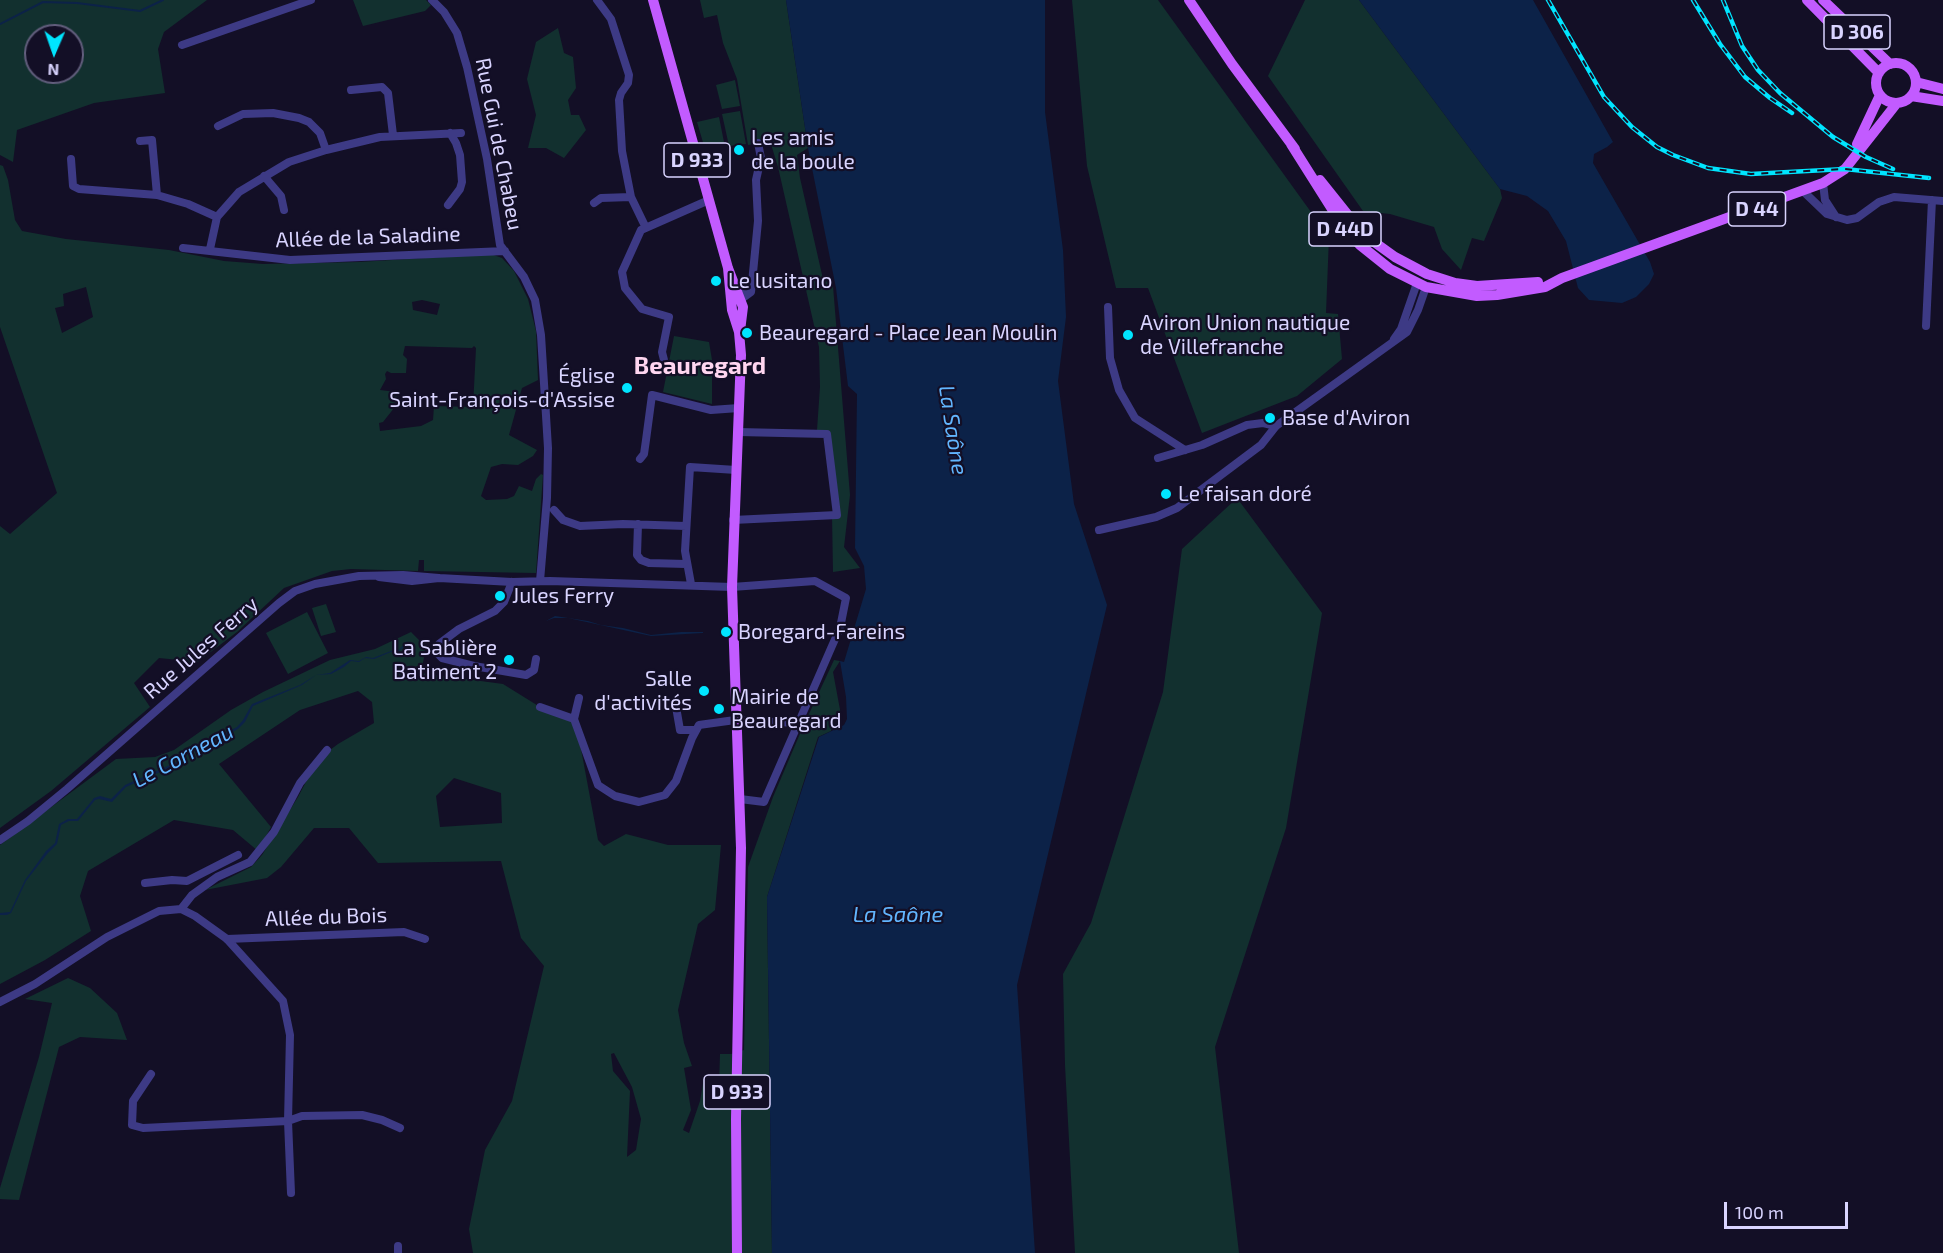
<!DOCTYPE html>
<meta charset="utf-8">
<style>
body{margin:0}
#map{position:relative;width:1943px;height:1253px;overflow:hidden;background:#130f26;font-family:"Exo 2",sans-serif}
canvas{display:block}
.north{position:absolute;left:24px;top:24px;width:60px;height:60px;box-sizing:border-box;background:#130f26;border:2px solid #625e7d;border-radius:50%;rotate:182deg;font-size:16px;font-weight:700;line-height:24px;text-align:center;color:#d9d4ff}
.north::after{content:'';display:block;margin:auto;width:21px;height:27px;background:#00e5ff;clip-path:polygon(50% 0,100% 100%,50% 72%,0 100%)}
.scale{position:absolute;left:1724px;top:1202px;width:124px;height:27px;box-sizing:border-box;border:3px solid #d9d4ff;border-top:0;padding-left:8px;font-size:18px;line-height:21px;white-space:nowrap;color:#d9d4ff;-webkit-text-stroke:4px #130f26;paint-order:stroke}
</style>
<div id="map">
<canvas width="1943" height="1253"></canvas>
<div class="north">N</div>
<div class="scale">100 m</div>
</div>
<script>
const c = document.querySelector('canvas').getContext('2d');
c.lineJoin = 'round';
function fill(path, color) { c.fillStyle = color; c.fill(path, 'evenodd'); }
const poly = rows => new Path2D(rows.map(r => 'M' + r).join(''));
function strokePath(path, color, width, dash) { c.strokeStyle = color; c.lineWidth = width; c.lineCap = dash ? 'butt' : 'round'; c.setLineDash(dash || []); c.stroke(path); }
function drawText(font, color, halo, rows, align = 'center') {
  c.font = font + ' "Exo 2",sans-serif'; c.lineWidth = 4.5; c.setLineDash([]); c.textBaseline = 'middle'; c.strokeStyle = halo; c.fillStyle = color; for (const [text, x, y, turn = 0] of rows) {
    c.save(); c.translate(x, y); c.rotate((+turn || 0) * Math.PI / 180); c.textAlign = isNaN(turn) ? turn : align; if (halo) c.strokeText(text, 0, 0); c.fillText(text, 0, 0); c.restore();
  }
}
fill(poly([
 [0,0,207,0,164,32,158,49,165,93,94,103,17,130,13,162,0,155],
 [36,36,72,36,72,72,36,72],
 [353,0,426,0,431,5,425,11,363,26],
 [700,0,786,0,808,148,797,155,800,178,823,279,833,286,850,495,844,547,860,568,833,572,832,515,837,515,827,434,817,430,820,387,819,347,778,167,770,141,748,145,737,79,723,43,717,15,704,18],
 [1072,0,1158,0,1329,237,1326,313,1338,314,1342,359,1297,396,1202,433,1148,288,1116,288,1087,166],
 [1305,0,1359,0,1500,189,1502,198,1484,241,1472,238,1461,270,1442,249,1434,227,1390,214,1363,211,1268,76],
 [558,28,564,53,573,57,576,88,568,100,571,115,579,115,586,130,564,158,546,148,528,148,536,115,527,79,536,42],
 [735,80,740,106,722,109,716,85],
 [740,111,746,144,729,146,722,114],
 [719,117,726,152,707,156,697,122],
 [0,165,3,166,8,180,15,220,22,231,66,239,169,250,224,261,263,264,359,262,491,254,502,258,514,271,528,299,536,331,538,380,522,388,509,435,537,450,533,456,518,465,502,464,491,467,481,496,486,500,507,499,514,496,519,486,532,491,536,479,541,474,543,475,536,573,424,571,424,560,419,560,418,571,351,569,332,571,284,588,237,632,187,670,179,660,159,658,134,683,150,707,51,791,0,828,0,526,10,534,57,493,0,327],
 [86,287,93,317,62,333,55,308,64,306,63,294],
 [422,300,440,304,437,315,413,310,412,302],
 [405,346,472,348,474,346,476,348,473,407,434,406,433,420,421,426,380,431,379,423,383,422,398,403,396,392,380,390,386,379,385,374,387,371,391,373,406,373,407,359,403,355],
 [674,336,709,342,712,360,712,404,663,392],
 [1237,498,1322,613,1286,828,1215,1047,1239,1253,1075,1253,1065,1065,1063,974,1091,923,1163,692,1182,549],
 [326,604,336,632,321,636,312,608],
 [307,612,328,653,288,674,266,633],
 [411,632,426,647,421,673,503,684,540,707,574,723,581,749,598,840,604,846,626,834,668,845,721,845,715,910,698,924,678,1010,684,1043,692,1066,684,1068,691,1110,683,1130,689,1133,700,1101,704,1078,708,1076,714,1077,719,1086,720,1054,731,1054,744,1050,748,867,773,797,802,729,834,660,840,661,833,672,841,715,833,722,831,731,818,737,767,897,772,1253,473,1253,469,1229,485,1150,512,1101,544,966,521,938,501,861,378,863,349,828,314,828,281,867,267,878,205,890,251,867,262,855,298,797,318,759,338,744,374,723,372,702,358,691,300,710,219,764,271,827,258,851,233,830,174,820,88,871,80,896,91,931,45,960,0,984,0,845,116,759,155,757,174,750,231,710,263,692,330,660,375,649],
 [454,778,501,793,502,823,440,827,436,796],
 [614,1053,632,1087,641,1119,636,1150,627,1157,630,1091,613,1071,611,1054],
 [68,978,90,988,117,1013,127,1040,80,1037,59,1047,19,1200,0,1199,0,1188,39,1057,52,1003,25,999]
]), '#12302f');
fill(poly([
 [786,0,1045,0,1045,112,1063,250,1066,317,1058,381,1074,504,1107,605,1017,985,1035,1253,772,1253,767,897,819,737,844,725,847,719,846,697,840,661,844,662,866,589,864,566,855,548,857,394,848,386,836,288,808,148],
 [1359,0,1533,0,1613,142,1607,147,1594,154,1593,163,1650,262,1654,274,1649,284,1636,297,1622,303,1589,300,1578,288,1566,241,1548,211,1527,196,1500,189],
 [555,616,588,621,601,625,623,628,651,635,681,632,703,632,703,633,651,636,568,618,554,618,546,621],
 [407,641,407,644,399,651,391,652,374,659,365,658,359,662,351,661,344,667,331,674,316,675,302,685,253,706,245,722,238,729,206,746,190,751,181,763,126,787,112,802,99,799,95,800,78,821,69,821,61,825,57,844,48,853,26,881,11,913,7,915,0,915,0,913,10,912,25,880,46,851,55,843,59,824,68,819,77,819,94,798,100,796,111,799,125,785,179,761,189,748,205,744,237,727,243,720,252,704,300,685,316,675,330,673,350,660,359,661,366,657,373,658,391,651,399,650]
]), '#0c2248');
strokePath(poly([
 [0,24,43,2,77,3,140,11,163,0]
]), '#0c2248', 2);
strokePath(poly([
 [432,0,444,12,457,33,467,67,487,159,500,245,524,277,535,300,541,335,548,448,547,498,540,581],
 [597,0,611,19,629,75,628,83,621,93,619,100,622,151,631,197,646,228],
 [182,45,311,0],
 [351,90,382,87,388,93,393,135],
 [218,126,243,114,273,113,299,118,309,122,320,133,326,150],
 [140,141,152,140,157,195],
 [71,159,73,186,79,189,157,195,188,204,217,217],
 [264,176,281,196,284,210],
 [1823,183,1825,200,1836,217],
 [1804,192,1827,214,1847,220,1857,218,1879,202,1894,197,1943,201],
 [594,203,601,198,631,197],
 [448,205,460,189,462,182,460,155,456,143,450,133],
 [183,248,290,260,505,251],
 [210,249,217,217,239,192,289,162,326,150,380,137,461,133],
 [752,283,758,221,756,180,761,158,758,143],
 [738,292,752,283,751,292,740,300],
 [1108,307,1110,358,1119,390,1135,418,1185,450],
 [1926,326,1932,200],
 [1394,339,1401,329,1417,283],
 [664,360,662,352,669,317,642,309,625,288,622,272,641,230,709,200],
 [1158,458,1202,445,1247,425,1263,423,1276,426],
 [640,459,644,454,646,440,652,395,711,410,739,408],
 [554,510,563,520,580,526,623,524,686,526],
 [733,520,837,515,827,434,738,432],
 [638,524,637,555,641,560,649,563,686,564],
 [1099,530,1156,517,1177,508,1261,445,1276,426,1407,332,1418,310,1426,287],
 [439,578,512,582,550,581,732,587,815,581,846,598,840,628,832,646,764,802,740,799],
 [512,582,504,602,495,611,459,629,439,644,438,654,442,658,474,666,526,675,534,670,536,659],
 [691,584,685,551,690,467,736,470],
 [675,701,680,730,696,730],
 [540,707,574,719,598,785,615,796,639,802,665,795,676,781,692,738,699,725,735,720,798,723],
 [574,719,579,698],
 [0,840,28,821,67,789,279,603,295,591,315,584,359,576,403,575,439,578,412,581,379,577],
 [145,883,172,880,187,881,238,855],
 [181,909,192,895,217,877,250,862,274,832,300,783,327,750],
 [227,939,404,932,425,939],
 [0,1002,35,984,107,937,159,911,181,909,195,916,227,939,283,1001,290,1035,288,1121,291,1193],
 [151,1074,133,1101,132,1125,143,1128,288,1121,302,1116,362,1115,382,1120,400,1128],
 [398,1246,398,1253]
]), '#3d3a85', 8);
strokePath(poly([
 [653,0,728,268,743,307,740,331],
 [1189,0,1232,64,1295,149],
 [1807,0,1879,73],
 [1823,0,1890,64],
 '1876 83a20 20 0 1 1 40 0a20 20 0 1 1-40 0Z',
 [1916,82,1943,89],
 [1911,96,1943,101],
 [1291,144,1344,228,1360,245,1390,269,1426,287,1477,296,1497,295,1545,287,1562,278,1823,183,1845,169,1897,103],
 [1857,144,1880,95],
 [1320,180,1356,225,1370,239,1395,257,1427,274,1455,283,1477,286,1538,282],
 [728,268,732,310,739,332,741,355,732,587,741,848,736,1119,737,1253]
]), '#c25bff', 10);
const rail = poly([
 [1548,0,1604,97,1632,127,1657,147,1673,155,1708,168,1751,174,1845,169,1929,178],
 [1693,0,1720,44,1745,77,1770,98,1792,113],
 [1723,0,1742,46,1758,70,1780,93,1833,137,1866,157,1893,169]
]);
strokePath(rail, '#00e5ff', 4.5);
strokePath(rail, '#130f26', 2, [7]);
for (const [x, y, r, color] of [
 [739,150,6,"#00e5ff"],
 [716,281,6,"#00e5ff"],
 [747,333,6,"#00e5ff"],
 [1128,335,6,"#00e5ff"],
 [627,388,6,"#00e5ff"],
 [1270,418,6,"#00e5ff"],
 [1166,494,6,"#00e5ff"],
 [500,596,6,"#00e5ff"],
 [726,632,6,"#00e5ff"],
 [509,660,6,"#00e5ff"],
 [704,691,6,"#00e5ff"],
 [719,709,6,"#00e5ff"]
]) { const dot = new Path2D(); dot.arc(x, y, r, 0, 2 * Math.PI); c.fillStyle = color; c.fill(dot); strokePath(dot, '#130f26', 2); }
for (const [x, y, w] of [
 [1857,32,66],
 [697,160,66],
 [1757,209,57],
 [1345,229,72],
 [737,1092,66]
]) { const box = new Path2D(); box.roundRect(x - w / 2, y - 17, w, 34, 4.5); c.fillStyle = '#130f26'; c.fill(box); strokePath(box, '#d9d4ff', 1.5); }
drawText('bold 20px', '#d9d4ff', null, [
 ["D 306",1857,32],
 ["D 933",697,160],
 ["D 44",1757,209],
 ["D 44D",1345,229],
 ["D 933",737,1092]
]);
drawText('21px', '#d9d4ff', '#130f26', [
 ["Les amis",751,138],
 ["de la boule",751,162],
 ["Le lusitano",728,281],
 ["Aviron Union nautique",1140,323],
 ["de Villefranche",1140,347],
 ["Beauregard - Place Jean Moulin",759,333],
 ["Église",615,376,"right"],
 ["Saint-François-d'Assise",615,400,"right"],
 ["Base d'Aviron",1282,418],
 ["Le faisan doré",1178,494],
 ["Jules Ferry",512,596],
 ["Boregard-Fareins",738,632],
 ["La Sablière",497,648,"right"],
 ["Batiment 2",497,672,"right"],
 ["Salle",692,679,"right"],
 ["d'activités",692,703,"right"],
 ["Mairie de",731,697],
 ["Beauregard",731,721]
], 'left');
drawText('21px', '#d9d4ff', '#130f26', [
 ["Rue Gui de Chabeu",499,144,79],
 ["Allée de la Saladine",368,237,-2],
 ["Rue Jules Ferry",201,648,-41],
 ["Allée du Bois",326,917,-2]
]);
drawText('italic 22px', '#62b6ff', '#130f26', [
 ["La Saône",953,430,81],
 ["Le Corneau",183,756,-28],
 ["La Saône",898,915]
]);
drawText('bold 24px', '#ffd6f0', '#130f26', [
 ["Beauregard",700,366]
]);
</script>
